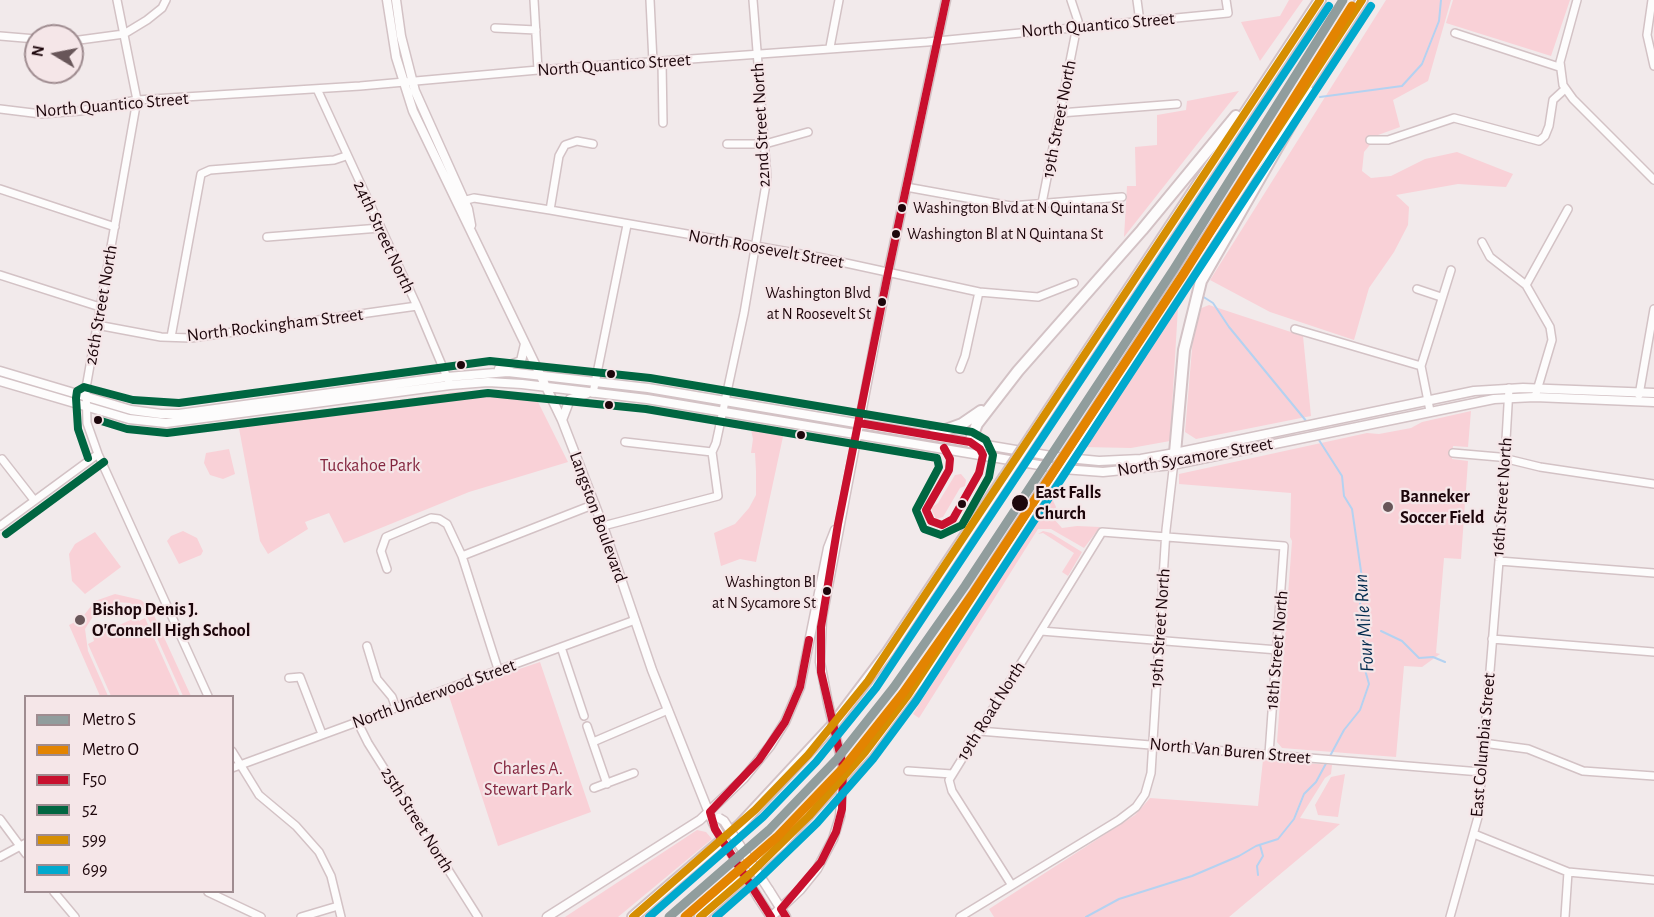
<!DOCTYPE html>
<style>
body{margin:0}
#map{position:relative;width:1654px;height:917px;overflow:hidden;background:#f2eaeb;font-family:"Alegreya Sans",sans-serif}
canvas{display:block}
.legend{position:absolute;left:24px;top:695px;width:210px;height:198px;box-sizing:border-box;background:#f5e6e8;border:2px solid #9f8c90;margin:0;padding:8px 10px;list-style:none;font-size:18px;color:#1d060b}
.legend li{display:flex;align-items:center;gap:12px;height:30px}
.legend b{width:30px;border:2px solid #9f8c90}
.north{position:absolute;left:24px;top:24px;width:60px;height:60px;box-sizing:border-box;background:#f5e6e8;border:2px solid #9f8c90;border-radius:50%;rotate:280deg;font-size:16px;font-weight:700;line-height:24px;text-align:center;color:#1d060b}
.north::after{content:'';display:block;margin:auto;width:21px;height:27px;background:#685659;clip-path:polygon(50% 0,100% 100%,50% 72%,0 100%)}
</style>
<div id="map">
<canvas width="1654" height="917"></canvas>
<ul class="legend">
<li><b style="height:8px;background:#919d9d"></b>Metro S</li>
<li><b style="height:8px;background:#e38401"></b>Metro O</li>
<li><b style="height:8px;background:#c8102e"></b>F50</li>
<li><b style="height:8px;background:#006641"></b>52</li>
<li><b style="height:8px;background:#d68e02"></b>599</li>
<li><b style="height:8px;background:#00a9ce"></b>699</li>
</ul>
<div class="north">N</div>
</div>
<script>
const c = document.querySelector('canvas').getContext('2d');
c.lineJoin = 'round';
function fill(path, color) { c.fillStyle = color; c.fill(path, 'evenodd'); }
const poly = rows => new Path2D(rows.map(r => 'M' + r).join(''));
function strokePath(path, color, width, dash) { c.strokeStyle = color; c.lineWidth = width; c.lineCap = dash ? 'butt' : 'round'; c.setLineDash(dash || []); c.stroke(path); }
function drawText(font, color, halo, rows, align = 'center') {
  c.font = font + ' "Alegreya Sans",sans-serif'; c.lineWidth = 4.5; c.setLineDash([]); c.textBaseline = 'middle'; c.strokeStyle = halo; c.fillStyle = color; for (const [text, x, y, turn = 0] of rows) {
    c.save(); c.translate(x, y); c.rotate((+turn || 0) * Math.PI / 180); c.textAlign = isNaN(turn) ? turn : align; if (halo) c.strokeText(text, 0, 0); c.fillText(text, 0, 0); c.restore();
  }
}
fill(poly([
 [1289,0,1303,0,1260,61,1241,22,1280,16],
 [1386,0,1451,0,1428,81,1393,100,1400,127,1378,135,1364,152,1362,171,1371,178,1391,176,1425,159,1457,152,1513,174,1506,187,1458,184,1396,195,1409,207,1408,225,1394,252,1369,288,1354,340,1270,312,1210,280],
 [1453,0,1570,0,1551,56,1446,23],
 [1239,91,1124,237,1127,186,1136,186,1135,147,1157,145,1157,115,1186,110,1187,101],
 [1209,305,1303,336,1311,416,1196,439,1185,432,1193,337,1199,309],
 [1178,307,1170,441,1131,448,1083,447],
 [498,390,537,400,568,462,469,492,344,543,329,513,305,522,308,529,268,554,260,541,238,423,455,392],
 [1471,411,1468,447,1453,446,1452,459,1468,461,1461,559,1444,558,1436,653,1440,654,1422,667,1404,666,1396,757,1282,748,1277,742,1292,541,1290,537,1291,493,1179,484,1179,474,1367,433,1379,434,1411,428,1422,422],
 [750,425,784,432,756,562,740,559,721,566,714,533,735,524,749,508,756,495,756,471,755,453,751,453,753,439],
 [229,449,235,474,223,479,210,475,204,463,206,453],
 [961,474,966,480,965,486,960,488,943,517,936,519,931,508,938,503,955,475],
 [1051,496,1056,507,1054,519,1062,528,1077,526,1100,527,1084,548,1051,529,1038,529,919,718,913,714],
 [183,531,197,538,203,551,201,555,179,564,167,541,171,536],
 [1043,531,1051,533,1082,552,1068,576,1062,572,1074,553,1043,533,1038,534],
 [95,532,121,567,85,594,72,581,69,554,75,544],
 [115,594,141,600,151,609,191,696,183,696,149,620,141,610,130,603,117,602,97,610,85,629,88,651,108,696,100,696,69,625,81,619,95,601],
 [137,617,139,621,145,618,180,696,111,696,88,644,94,641,93,637],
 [540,662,591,812,498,846,448,693],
 [1263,760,1332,765,1331,774,1325,778,1300,818,1340,824,1229,917,994,917,989,909,1135,815,1150,798,1258,806],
 [1345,774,1338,817,1318,815,1315,805,1331,777],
 [697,830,706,832,712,839,618,917,565,917]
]), '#f9d1d7');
strokePath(poly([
 [1320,97,1402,86,1422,64,1439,21,1441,0],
 [1202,296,1213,303,1229,327,1307,422],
 [1381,631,1402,641,1419,658,1433,657,1445,662],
 [1258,875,1257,866,1263,856,1260,845],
 [1086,917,1119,899,1192,876,1239,856,1256,846,1278,839,1294,819,1304,794,1316,782,1344,730,1360,710,1369,684,1362,659,1366,626,1360,604,1363,585,1352,509,1344,496,1342,476,1317,437]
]), '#b4d2f1', 2);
const minor = poly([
 [117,0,137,100,86,388,87,423,98,454,208,696],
 [534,0,538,70],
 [650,0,653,62],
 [1137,0,1140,22],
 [1577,0,1560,62,1563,85,1573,99,1654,180],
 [1652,0,1647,35,1654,66],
 [495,28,536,30],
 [1455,33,1559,67],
 [0,36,36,39],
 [72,41,124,34,147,20,162,8,166,0],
 [830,47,839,0],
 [662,62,663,123],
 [317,89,417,306,449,382],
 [0,109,41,114,80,111,137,100,360,86,538,70,927,42,1228,13,1226,0],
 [1060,113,1177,104],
 [1370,140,1388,140,1454,118,1539,141,1545,136,1549,126,1553,100,1565,89],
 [727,144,765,144,808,132],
 [906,187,1011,206,1122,197],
 [0,189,115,227],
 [459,202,474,198,550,210,818,257,979,292,1038,297,1074,283],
 [1042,203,1078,21,1071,0],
 [550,210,559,156,565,145,577,141,593,144],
 [267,237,380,228],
 [1482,242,1490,257,1526,285],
 [0,275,100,307],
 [1417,289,1441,297],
 [97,325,161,337,191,338,417,306],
 [1295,329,1421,366],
 [171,337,201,174,210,170,334,160,346,156],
 [960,369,965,356,979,292],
 [593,393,627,225],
 [1639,395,1654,309],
 [1535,397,1552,340,1550,327,1526,285,1568,209],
 [1430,411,1421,366,1451,270],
 [625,442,712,452],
 [1453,453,1499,457,1540,467,1654,484],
 [2,459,34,500],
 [0,526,98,454],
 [603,526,718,496,712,452,716,443,744,313,767,178,753,0],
 [462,556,595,504],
 [1499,561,1654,573],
 [387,569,381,551,386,537,431,518,439,519,447,524,462,556,498,669],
 [1041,631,1278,650],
 [1492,639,1654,652],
 [367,646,377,679,392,697,396,708],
 [561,647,584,716],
 [289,678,300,677,322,734],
 [358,723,368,743,478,917],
 [587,726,607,784],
 [979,731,1481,772],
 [593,742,668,710],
 [1483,743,1528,749,1583,771,1654,776],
 [232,751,259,795,296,826,319,852,331,876,341,917],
 [232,768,635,620],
 [908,771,952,774],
 [594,788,634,773],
 [0,819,26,854],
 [1474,834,1568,872,1654,880],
 [0,857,26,843],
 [1011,884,952,791,949,780,1102,532,1284,546,1269,754],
 [54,892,75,917],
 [208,892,261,917],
 [301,917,338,906],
 [960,917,1119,820,1136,807,1145,794,1151,773,1166,530,1175,453],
 [1450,917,1478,817,1499,561,1509,388],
 [1565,917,1568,872]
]);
const major = poly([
 [387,0,396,57,413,111,562,420,603,526,652,670,713,823],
 [396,0,401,36,415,91,468,209,471,225],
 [499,369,521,361,525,344],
 [0,371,131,410,161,414,179,414,447,377,508,372,648,388,1057,457,1099,461,1141,459,1175,453,1474,391,1523,388,1654,393],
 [0,381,129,419,166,423,450,385,488,382,522,384,647,399,1063,469,1103,472,1172,465,1494,399,1535,397,1654,402],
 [562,420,570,399,586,394],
 [828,703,820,662,822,618,888,273,946,0],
 [769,890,786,917],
 [759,899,771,917],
 [547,917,700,820,744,778,770,746,785,722,800,687,828,548,835,530],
 [771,917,800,890,817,869,833,839,840,817]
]);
const highway = poly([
 [1033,434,1320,0],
 [932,435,962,424,981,411],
 [1077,439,1362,0],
 [970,442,977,424,1018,371,1142,230,1236,116],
 [1175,453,1184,350,1201,281,1309,92],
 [633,917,740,825,832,726,888,652,1004,478],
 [700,917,782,843,865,752,918,681,1044,488]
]);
strokePath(minor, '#d3c2c5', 10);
strokePath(major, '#d3c2c5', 11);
strokePath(highway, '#d3c2c5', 14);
strokePath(minor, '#fdfcfc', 7);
strokePath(major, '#fdfcfc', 8);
strokePath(highway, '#fdfcfc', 10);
const majorBridge = poly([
 [828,703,843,767,840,817],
 [719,818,724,821,769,890],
 [713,823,759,899]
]);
const highwayBridge = poly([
 [1004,478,1033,434],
 [1044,488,1077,439]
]);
strokePath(majorBridge, '#d3c2c5', 11, []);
strokePath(highwayBridge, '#d3c2c5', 14, []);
strokePath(majorBridge, '#fdfcfc', 8);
strokePath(highwayBridge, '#fdfcfc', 10);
strokePath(poly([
 [859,423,970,442,980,449,983,455,979,473,953,519,942,525,931,521,926,510,949,470,950,459,944,448],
 [771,917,715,829,710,812,759,760,785,722,800,687,809,640],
 [786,917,781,909,821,862,836,832,842,809,843,767,821,672,821,627,838,524,888,273,946,0]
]), '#c8102e', 8);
strokePath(poly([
 [88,458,78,429,76,398,77,391,84,387,133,400,179,403,490,361,650,378,972,432,986,440,993,455,989,477,962,525,941,535,924,529,916,510,939,467,937,458,646,409,488,393,167,433,127,429,98,420],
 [6,534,104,462]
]), '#006641', 8);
strokePath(poly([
 [633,917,755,810,808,755,868,681,1320,0],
 [700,917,751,873,809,816,865,752,908,695,1362,0]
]), '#d68e02', 8);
strokePath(poly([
 [649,917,763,817,816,762,876,688,1329,6],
 [716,917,758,880,817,823,873,759,916,701,1371,6]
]), '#00a9ce', 8);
strokePath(poly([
 [669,917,769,830,837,759,894,687,965,586,1174,269,1343,0]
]), '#919d9d', 9);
strokePath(poly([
 [685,917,777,837,845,766,903,693,974,592,1183,275,1352,6]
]), '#e38401', 9);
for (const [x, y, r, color] of [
 [902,208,5,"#1d060b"],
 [896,234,5,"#1d060b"],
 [882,302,5,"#1d060b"],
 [461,365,5,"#1d060b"],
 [611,374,5,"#1d060b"],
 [609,405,5,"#1d060b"],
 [98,420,5,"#1d060b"],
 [801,435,5,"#1d060b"],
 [1020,503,9,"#1d060b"],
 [962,504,5,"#1d060b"],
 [1388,507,6,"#685659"],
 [827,591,5,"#1d060b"],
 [80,620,6,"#685659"]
]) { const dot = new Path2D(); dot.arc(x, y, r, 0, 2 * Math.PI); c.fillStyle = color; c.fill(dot); strokePath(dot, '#f5e6e8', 2); }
drawText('16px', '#1d060b', '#f5e6e8', [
 ["Washington Blvd at N Quintana St",913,208],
 ["Washington Bl at N Quintana St",907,234],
 ["Washington Blvd",871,293,"right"],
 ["at N Roosevelt St",871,314,"right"],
 ["Washington Bl",816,582,"right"],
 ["at N Sycamore St",816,603,"right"]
], 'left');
drawText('18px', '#1d060b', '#f5e6e8', [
 ["North Quantico Street",1098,25,-5],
 ["North Quantico Street",614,65,-4],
 ["North Quantico Street",112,105,-5],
 ["19th Street North",1059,119,-79],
 ["22nd Street North",761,125,-93],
 ["24th Street North",384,237,65],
 ["North Roosevelt Street",766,249,10],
 ["26th Street North",101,305,-80],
 ["North Rockingham Street",275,325,-7],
 ["North Sycamore Street",1195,457,-10],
 ["16th Street North",1502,497,-86],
 ["Langston Boulevard",598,517,70],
 ["19th Street North",1160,628,-86],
 ["18th Street North",1277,650,-85],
 ["North Underwood Street",434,694,-20],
 ["19th Road North",991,711,-58],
 ["East Columbia Street",1483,745,-85],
 ["North Van Buren Street",1230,751,5],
 ["25th Street North",417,820,58]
]);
drawText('18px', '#84263f', '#f5e6e8', [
 ["Tuckahoe Park",370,466],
 ["Charles A.",528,769],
 ["Stewart Park",528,790]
]);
drawText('bold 18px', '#1d060b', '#f5e6e8', [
 ["East Falls",1035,493],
 ["Church",1035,514]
], 'left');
drawText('bold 18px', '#1d060b', '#f5e6e8', [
 ["Banneker",1400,497],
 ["Soccer Field",1400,518],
 ["Bishop Denis J.",92,610],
 ["O'Connell High School",92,631]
], 'left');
drawText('italic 20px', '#002b4e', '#f5e6e8', [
 ["Four Mile Run",1364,623,-94]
]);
</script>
